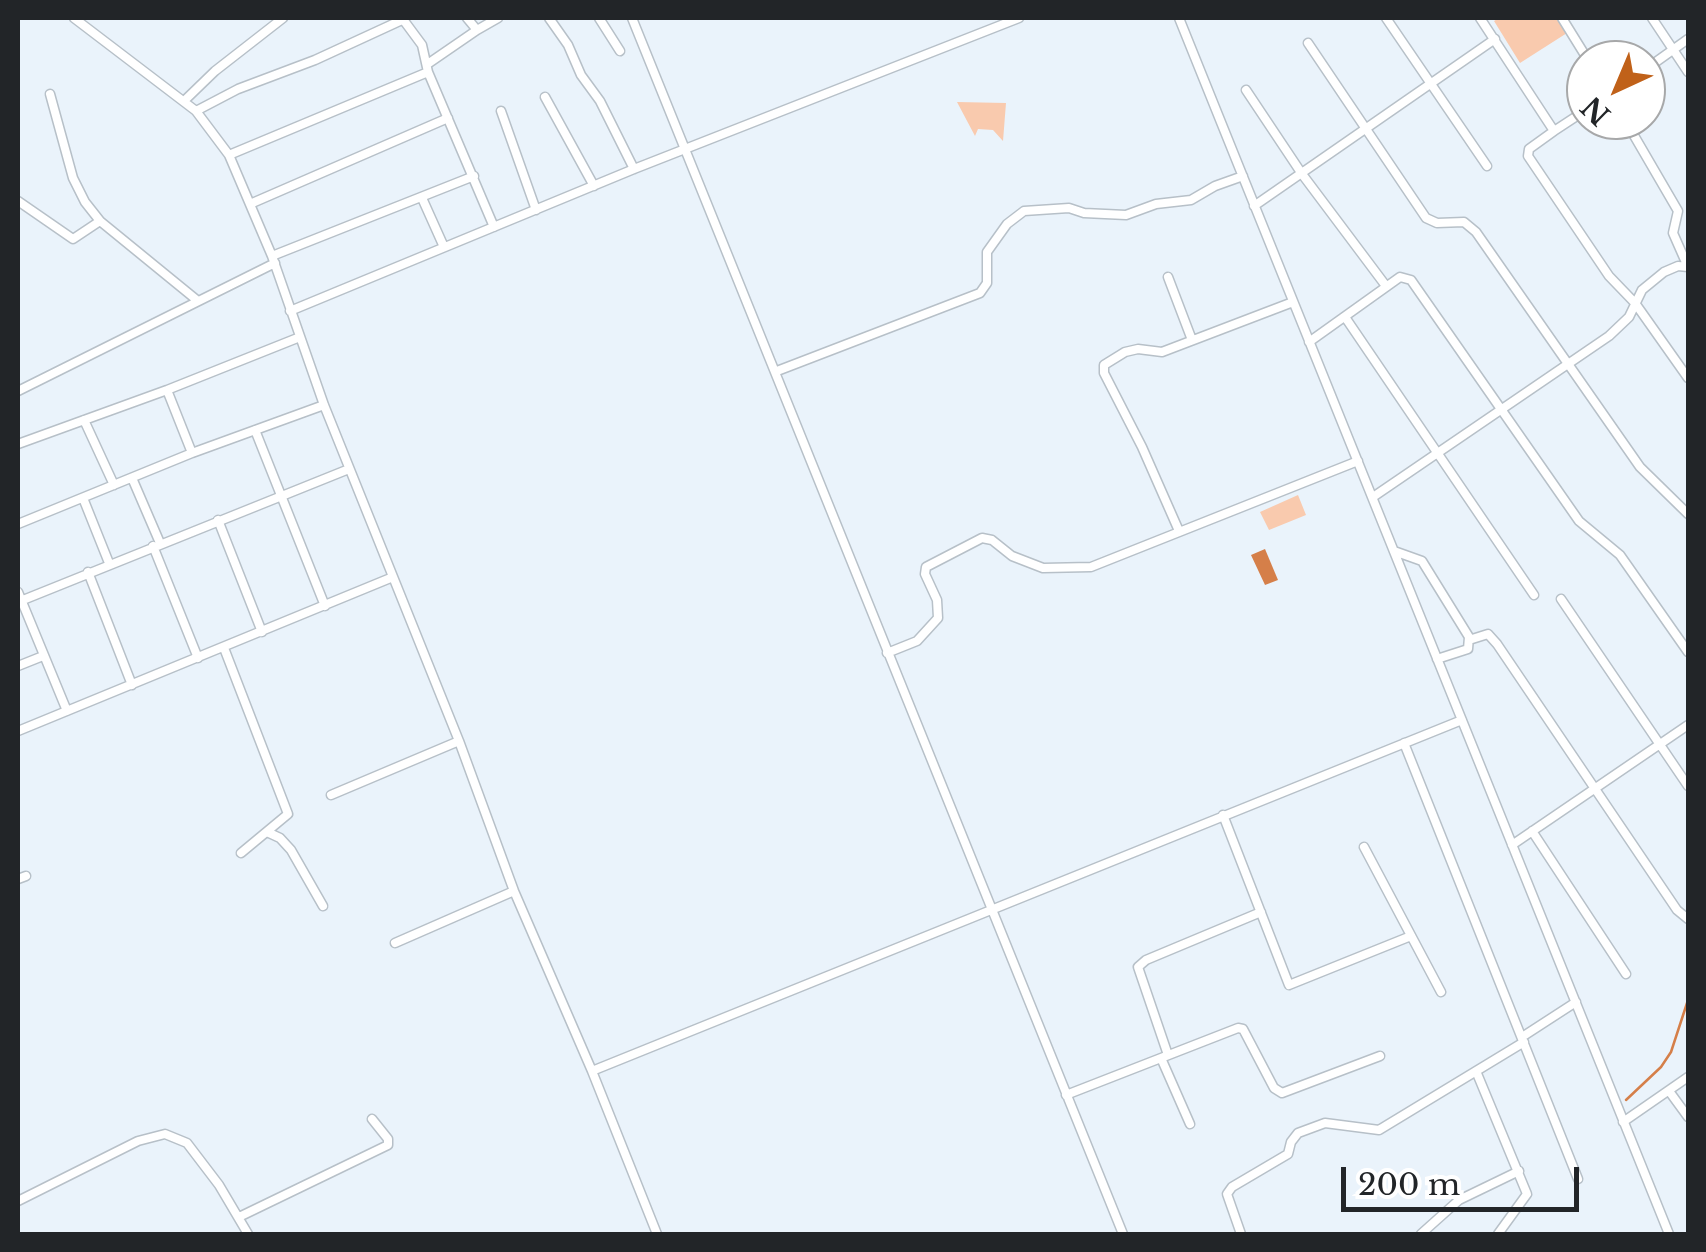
<!DOCTYPE html>
<style>
body{margin:0}
#map{position:relative;width:1706px;height:1252px;overflow:hidden;background:#eaf3fb;font-family:"Libre Baskerville",serif}
canvas{display:block}
.frame{position:absolute;inset:0;border:20px solid #222528;pointer-events:none}
.north{position:absolute;left:1566px;top:40px;width:100px;height:100px;box-sizing:border-box;background:#fff;border:2px solid #a7a8a9;border-radius:50%;rotate:224deg;font-size:28px;font-weight:700;line-height:40px;text-align:center;color:#222528}
.north::after{content:'';display:block;margin:auto;width:35px;height:45px;background:#c06119;clip-path:polygon(50% 0,100% 100%,50% 72%,0 100%)}
.scale{position:absolute;left:1341px;top:1167px;width:238px;height:45px;box-sizing:border-box;border:5px solid #222528;border-top:0;padding-left:12px;font-size:30px;line-height:35px;white-space:nowrap;color:#222528;-webkit-text-stroke:8px #fff;paint-order:stroke}
</style>
<div id="map">
<canvas width="1706" height="1252"></canvas>
<div class="frame"></div>
<div class="north">N</div>
<div class="scale">200 m</div>
</div>
<script>
const c = document.querySelector('canvas').getContext('2d');
c.lineJoin = 'round';
function fill(path, color) { c.fillStyle = color; c.fill(path, 'evenodd'); }
const poly = rows => new Path2D(rows.map(r => 'M' + r).join(''));
function strokePath(path, color, width, dash) { c.strokeStyle = color; c.lineWidth = width; c.lineCap = dash ? 'butt' : 'round'; c.setLineDash(dash || []); c.stroke(path); }
fill(poly([
 [1499,18,1558,18,1567,33,1520,63,1494,21],
 [957,102,1006,103,1003,141,993,130,978,129,975,136],
 [1298,495,1306,515,1269,530,1260,512]
]), '#f9caae');
fill(poly([
 [1265,549,1278,580,1265,585,1251,555]
]), '#d57f49');
strokePath(poly([
 [1626,1100,1661,1067,1671,1052,1688,1000]
]), '#d57f49', 2.5);
const minor = poly([
 [74,18,196,111,229,155,272,256,324,405,459,741,514,891,592,1071,657,1234],
 [402,18,422,45,428,72,494,227],
 [549,18,568,45,581,75,600,101,634,169],
 [599,18,620,51],
 [632,18,1123,1234],
 [1179,18,1669,1234],
 [1386,18,1487,166],
 [1480,18,1554,131,1586,110],
 [1562,18,1588,60],
 [1652,18,1688,72],
 [477,30,498,18],
 [1308,43,1426,218,1437,223,1464,222,1476,232,1640,467,1688,514],
 [429,63,477,30,467,18],
 [1646,69,1688,39],
 [1246,90,1302,174,1386,286],
 [50,94,73,178,85,202,100,221,198,301],
 [545,97,594,186],
 [184,101,215,71,283,18],
 [196,111,238,89,315,60,404,19],
 [501,111,536,210],
 [1625,120,1678,211,1673,233,1688,267],
 [1554,131,1529,149,1528,156,1609,276,1635,303,1688,378],
 [229,155,428,72],
 [422,198,444,247],
 [18,201,73,239,100,221],
 [250,204,448,118],
 [1254,206,1495,39],
 [272,256,474,176],
 [1168,277,1192,340],
 [290,311,634,169,1019,18],
 [1345,317,1534,595],
 [1309,342,1400,277,1411,280,1579,521,1620,555,1688,652],
 [777,371,980,293,987,283,987,252,1007,224,1024,211,1069,208,1084,213,1126,215,1156,204,1191,200,1215,186,1243,176],
 [167,390,192,453],
 [18,391,275,263],
 [84,420,114,485],
 [255,430,325,606],
 [18,444,167,390,300,337],
 [132,478,160,543],
 [1373,497,1609,336,1629,317,1642,290,1664,272,1678,266,1688,267],
 [83,498,109,563],
 [218,520,262,632],
 [18,524,192,453,324,405],
 [1179,531,1142,447,1104,373,1104,365,1125,352,1138,349,1162,352,1293,302],
 [153,546,198,658],
 [1394,551,1422,561,1469,637,1468,649,1437,659],
 [88,572,132,685],
 [18,592,67,711],
 [1561,599,1688,786],
 [18,602,349,469],
 [1469,640,1488,634,1497,644,1677,910,1688,919],
 [224,648,288,814,241,853],
 [887,653,917,641,938,618,937,600,925,574,926,567,982,538,992,540,1012,556,1043,568,1091,567,1358,461],
 [18,666,43,656],
 [18,731,393,577],
 [1404,743,1578,1179],
 [331,795,459,741],
 [1223,815,1289,985,1411,936],
 [1532,831,1626,974],
 [267,832,280,838,291,850,323,906],
 [1512,845,1688,725],
 [1364,847,1441,992],
 [18,879,26,876],
 [395,943,514,891],
 [1522,1037,1576,1002],
 [1168,1055,1138,967,1146,960,1261,912],
 [1161,1058,1190,1124],
 [592,1071,1462,720],
 [1476,1071,1527,1194,1498,1234],
 [1669,1091,1688,1117],
 [1066,1095,1238,1028,1243,1029,1274,1088,1282,1093,1380,1056],
 [1623,1122,1688,1077],
 [18,1201,138,1141,165,1134,187,1143,219,1185,248,1234],
 [239,1217,388,1145,388,1139,372,1119],
 [1241,1234,1227,1194,1232,1187,1288,1154,1291,1142,1298,1133,1325,1123,1379,1130,1524,1042],
 [1421,1234,1459,1200,1519,1171]
]);
strokePath(minor, '#b7c0c8', 11);
strokePath(minor, '#fff', 8);
</script>
